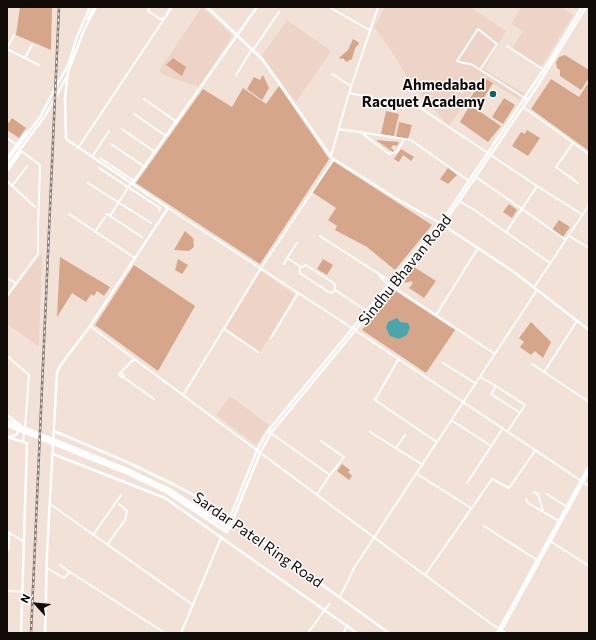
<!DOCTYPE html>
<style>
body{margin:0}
#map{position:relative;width:596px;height:640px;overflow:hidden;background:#f2e1d7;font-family:Commissioner,sans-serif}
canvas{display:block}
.frame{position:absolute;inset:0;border:8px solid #120c09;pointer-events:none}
.north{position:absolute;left:16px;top:584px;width:40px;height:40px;-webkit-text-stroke:3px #fff;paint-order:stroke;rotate:297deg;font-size:11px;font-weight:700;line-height:16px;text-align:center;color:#120c09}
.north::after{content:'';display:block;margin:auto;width:14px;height:18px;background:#120c09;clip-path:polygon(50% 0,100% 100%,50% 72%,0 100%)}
</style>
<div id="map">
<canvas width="596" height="640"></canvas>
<div class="frame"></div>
<div class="north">N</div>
</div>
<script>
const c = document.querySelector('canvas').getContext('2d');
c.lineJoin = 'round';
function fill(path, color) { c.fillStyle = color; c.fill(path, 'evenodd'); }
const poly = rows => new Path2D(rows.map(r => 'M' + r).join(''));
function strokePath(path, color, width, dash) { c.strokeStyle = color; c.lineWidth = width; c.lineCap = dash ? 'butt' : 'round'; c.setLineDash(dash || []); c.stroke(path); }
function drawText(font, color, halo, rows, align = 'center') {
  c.font = font + ' Commissioner,sans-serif'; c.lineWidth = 3; c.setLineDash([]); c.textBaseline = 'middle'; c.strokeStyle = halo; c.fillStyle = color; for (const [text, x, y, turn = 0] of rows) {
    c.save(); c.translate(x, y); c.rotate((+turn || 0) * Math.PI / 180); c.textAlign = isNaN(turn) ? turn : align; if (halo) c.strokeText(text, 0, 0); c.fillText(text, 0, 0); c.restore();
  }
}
fill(poly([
 [202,7,231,34,231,38,199,87,166,76,159,71],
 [385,7,469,7,506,31,484,69,525,94,520,100,482,77,449,126,412,85,394,55,374,27],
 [522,7,561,7,573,15,541,67,512,48,523,31,511,24],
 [287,20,331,51,296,102,262,56],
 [42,253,39,347,7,324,7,298],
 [261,271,295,295,260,352,226,328],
 [230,396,269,425,256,445,216,415]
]), '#edd4c6');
fill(poly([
 [20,7,52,7,51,50,16,35],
 [353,39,358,42,359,44,355,48,352,59,346,62,343,58,341,59,339,58,348,50],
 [565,55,589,70,589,78,581,90,560,76,560,70,557,68,556,62,559,57],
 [173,58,186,67,182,76,166,65],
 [263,75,269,88,262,100,247,89,254,77,260,80],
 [484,78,493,83,478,107,468,101],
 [551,79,579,97,589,82,589,151,531,109],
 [279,86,329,159,260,264,136,183,203,89,232,107,243,88,266,104],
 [504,98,515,105,503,124,492,117],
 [470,105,501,126,488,142,460,122],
 [386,111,399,114,394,136,381,134],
 [12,118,26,128,19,138,7,130,7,125],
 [399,122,412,125,408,139,396,137],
 [527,130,540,138,528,156,512,146,521,132,525,134],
 [376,140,399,142,397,146,393,145,391,148,394,150,393,152],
 [401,149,414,157,411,161,403,155,399,162,394,159],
 [333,161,432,225,395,270,367,247,335,230,337,226,328,220,336,208,312,192],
 [448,168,457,175,448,184,440,179],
 [509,204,517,210,512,218,503,212],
 [559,220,570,227,563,237,552,230],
 [185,231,193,238,194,247,189,251,174,250],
 [60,257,110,287,104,296,97,291,94,296,91,294,86,302,72,293,57,317],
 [178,259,188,265,182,274,175,270],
 [323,259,333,265,327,275,317,269],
 [134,265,195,306,158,371,95,325],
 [414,267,436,281,424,298,409,288,413,283,411,281,406,283,404,281],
 [394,290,455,330,426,373,362,330],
 [531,322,551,342,543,358,535,351,531,355,520,347,524,342,519,338],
 [342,464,350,470,348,472,352,476,349,480,337,471]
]), '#d5a689');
fill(poly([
 [397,318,400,322,408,323,410,327,407,335,399,339,390,336,386,328,388,322]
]), '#4ba6ac');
strokePath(poly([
 [149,7,148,11,160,19,163,18],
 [329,7,371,31],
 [167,13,171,7],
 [507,46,544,70],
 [7,48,14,35],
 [7,49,39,65],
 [253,50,279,12],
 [25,58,32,45],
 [480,70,497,44,478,29,457,61,463,63,471,64,528,100],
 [332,74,351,86],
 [236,75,252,49],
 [349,93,419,107,537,186,522,209,476,177],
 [144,99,177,122],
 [523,107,589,154],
 [134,114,166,136],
 [122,129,155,152],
 [339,129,411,140,469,181],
 [362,133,389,154,397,152,404,139],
 [7,138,17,145],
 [573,143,556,167,578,183],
 [111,144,145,167],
 [78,148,172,7],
 [331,156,349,93,378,7],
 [92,157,109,131],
 [100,158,134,181],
 [99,168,160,208,159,211],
 [7,181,35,207],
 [88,183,151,223],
 [131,183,110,216,142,237],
 [12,186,27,166],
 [537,186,583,215],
 [459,201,473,209,550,263],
 [168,208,355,330,589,486],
 [69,214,135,258],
 [106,214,110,216],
 [95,232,105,217],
 [506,232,522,209,566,240],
 [320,236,390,281],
 [569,236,589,248],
 [297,243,287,258,301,267],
 [284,264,287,258],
 [379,275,388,285],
 [7,278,16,283],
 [392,286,495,354],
 [535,286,589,205],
 [335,290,335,285,332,282,306,265,300,268,300,273,327,291,332,293,335,290,367,311],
 [7,296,38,254,38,227,40,165,21,151],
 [436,315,478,248],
 [90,326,387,547,490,623,506,633],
 [224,329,258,352],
 [271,338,298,293],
 [7,356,29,375,25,428],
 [399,358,375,400,437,442],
 [443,363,475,383],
 [532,364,589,402],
 [544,372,577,321],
 [122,373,124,376,121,377,119,374,134,359],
 [123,377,154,399],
 [480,377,496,386],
 [183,395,261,268,334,159],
 [451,420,491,446],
 [268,431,330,475,344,457,321,441],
 [508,431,525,405,496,386,491,394,519,412],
 [370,432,423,465],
 [23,442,24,433],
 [396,448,405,435],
 [417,474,471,508],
 [467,483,503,428],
 [534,492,538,494,543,511],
 [317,494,330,475],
 [547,494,567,507],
 [526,499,528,503,559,521],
 [50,504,193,605],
 [484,526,537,560],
 [7,531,24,542],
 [93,535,121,495],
 [550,541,589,566],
 [107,545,125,520,127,511,119,504],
 [7,551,9,549,9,533],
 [60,565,70,572],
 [47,568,64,578,70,572,165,633],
 [425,575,492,479,509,488,535,451],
 [7,591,23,592],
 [340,597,354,568,537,290],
 [181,633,221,538],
 [308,633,329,604],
 [344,633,347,625]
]), '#fff', 2);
strokePath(poly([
 [207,7,262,59,332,158,397,199,440,223,514,272,589,330],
 [88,19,94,7],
 [7,158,26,132,29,133],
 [7,161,40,117,49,100,69,63,76,39,90,7],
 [7,167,45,116,66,78],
 [7,171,20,153,19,151],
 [132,184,257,7],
 [7,415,20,425,20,428,16,435,8,437],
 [54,431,125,461,173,484,216,507,231,518,242,530,267,545,389,633],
 [7,437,27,443,21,633],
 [53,454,165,498,357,633],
 [226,527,257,450,268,431,448,212,552,57,582,7],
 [229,529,260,453,271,433,449,216,538,85,586,7],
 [45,633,47,553,57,373,60,366,90,326,168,208,66,139,65,98,68,72,84,30,96,7],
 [497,633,589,466],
 [500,633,589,471]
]), '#fff', 2.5);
strokePath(poly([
 [7,421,126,469,168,489,229,528],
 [7,425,125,472,167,492,227,532]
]), '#fff', 3.5);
const rail = poly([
 [31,633,59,7]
]);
strokePath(rail, '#847872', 2.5);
strokePath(rail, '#fff', 1, [3]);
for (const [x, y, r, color] of [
 [493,94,4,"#116267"]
]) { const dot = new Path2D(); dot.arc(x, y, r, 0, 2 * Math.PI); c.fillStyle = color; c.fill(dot); strokePath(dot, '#fff', 1.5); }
drawText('bold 15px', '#120c09', '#fff', [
 ["Ahmedabad",485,85],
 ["Racquet Academy",485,102]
], 'right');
drawText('15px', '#120c09', '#fff', [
 ["Sindhu Bhavan Road",405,270,-51],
 ["Sardar Patel Ring Road",258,540,35]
]);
</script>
